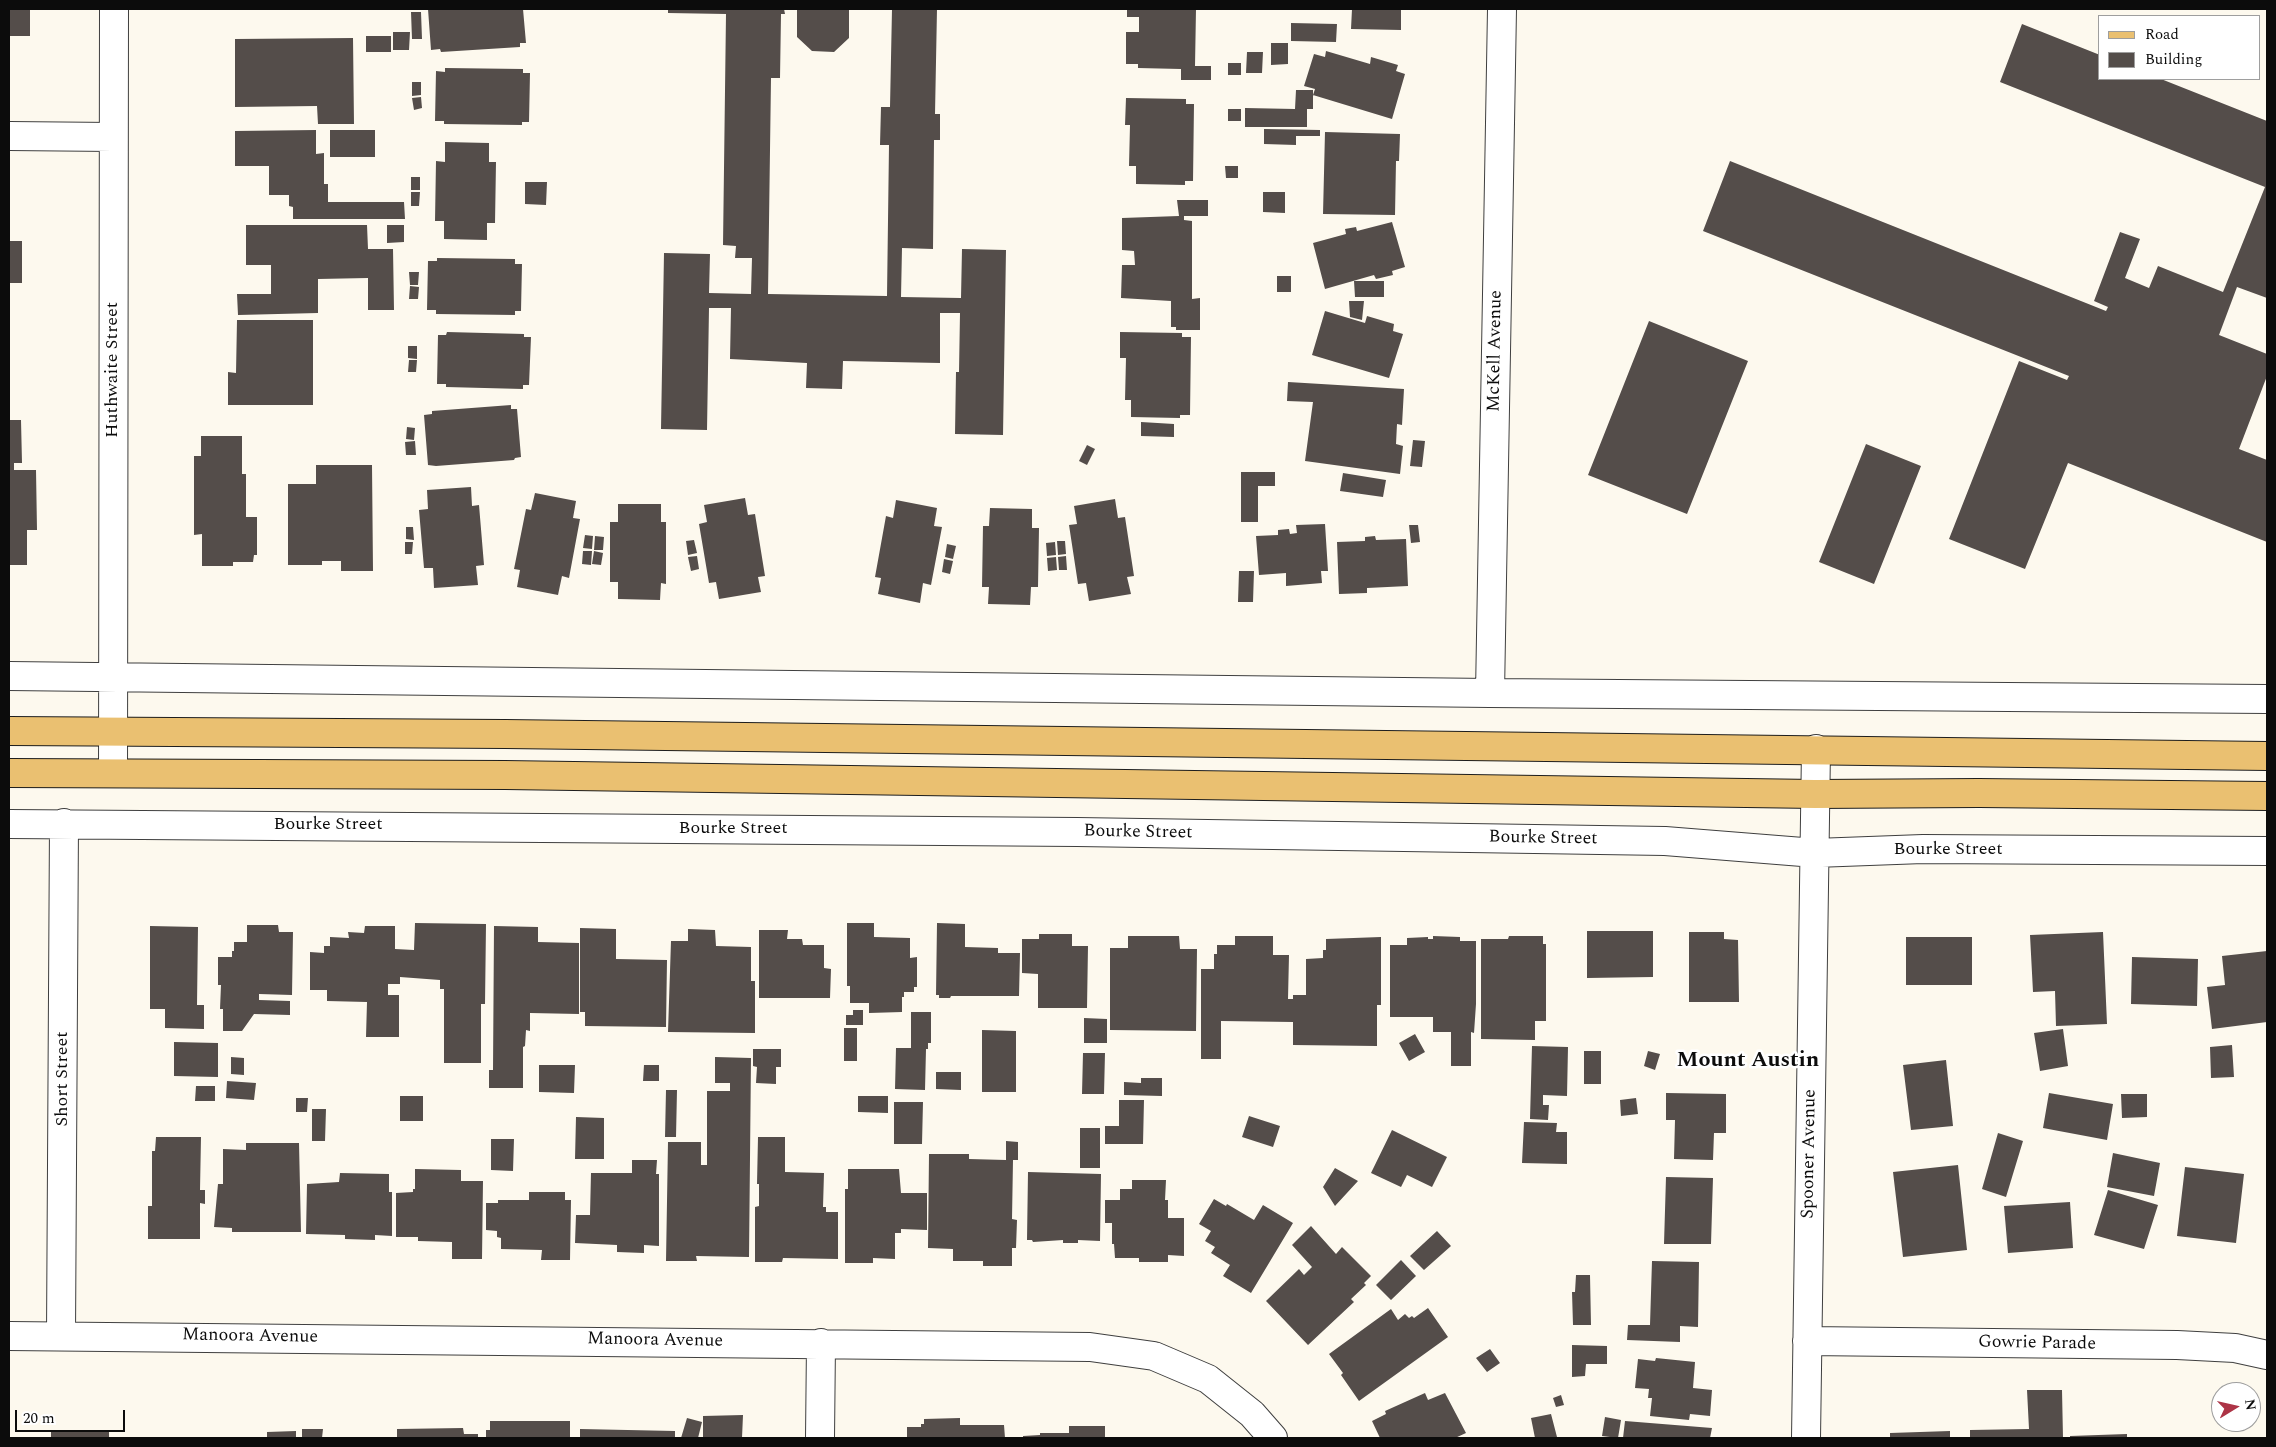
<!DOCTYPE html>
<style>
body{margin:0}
#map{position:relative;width:2276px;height:1447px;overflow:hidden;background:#fdf9ee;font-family:Spectral,serif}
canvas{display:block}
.frame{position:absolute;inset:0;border:10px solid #0c0c0c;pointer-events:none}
.legend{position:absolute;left:2098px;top:15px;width:162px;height:65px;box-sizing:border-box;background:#fff;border:1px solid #9e9e9e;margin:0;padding:6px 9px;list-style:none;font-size:15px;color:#0c0c0c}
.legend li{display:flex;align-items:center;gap:10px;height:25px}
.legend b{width:25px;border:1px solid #9e9e9e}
.north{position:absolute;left:2211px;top:1382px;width:50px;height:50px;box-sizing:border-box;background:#fff;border:1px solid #9e9e9e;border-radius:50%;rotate:81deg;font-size:14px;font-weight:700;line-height:20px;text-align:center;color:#0c0c0c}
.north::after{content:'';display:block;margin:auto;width:18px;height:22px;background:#ad3446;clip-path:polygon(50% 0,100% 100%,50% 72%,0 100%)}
.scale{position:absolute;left:15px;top:1410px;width:110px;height:22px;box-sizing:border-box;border:2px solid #0c0c0c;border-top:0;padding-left:6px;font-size:15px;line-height:18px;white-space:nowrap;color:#0c0c0c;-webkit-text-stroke:4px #fff;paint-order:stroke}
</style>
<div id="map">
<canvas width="2276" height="1447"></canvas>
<div class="frame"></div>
<ul class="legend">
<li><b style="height:6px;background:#eac071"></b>Road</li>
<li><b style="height:14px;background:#544d4a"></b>Building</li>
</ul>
<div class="north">N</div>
<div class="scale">20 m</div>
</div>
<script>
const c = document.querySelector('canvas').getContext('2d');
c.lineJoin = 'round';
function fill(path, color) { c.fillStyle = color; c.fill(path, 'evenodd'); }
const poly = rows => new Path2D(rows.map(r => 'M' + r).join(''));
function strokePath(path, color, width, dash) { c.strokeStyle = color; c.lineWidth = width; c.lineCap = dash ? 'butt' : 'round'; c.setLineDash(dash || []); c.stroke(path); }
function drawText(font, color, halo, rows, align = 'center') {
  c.font = font + ' Spectral,serif'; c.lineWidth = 5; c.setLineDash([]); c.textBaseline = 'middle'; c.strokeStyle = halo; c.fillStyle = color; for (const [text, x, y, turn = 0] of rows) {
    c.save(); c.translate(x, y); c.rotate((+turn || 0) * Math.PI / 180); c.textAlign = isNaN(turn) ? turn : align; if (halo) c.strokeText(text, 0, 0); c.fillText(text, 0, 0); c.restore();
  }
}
fill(poly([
 [9,9,30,9,30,36,9,36],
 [428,9,523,9,526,43,520,43,520,47,441,52,440,49,431,50],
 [668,9,784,9,785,14,781,14,780,78,771,78,768,294,887,296,889,145,880,145,881,107,890,107,892,9,937,9,935,114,940,114,940,140,934,140,933,249,902,248,901,297,961,298,962,249,1006,250,1003,435,955,434,956,372,959,372,960,313,940,313,940,363,843,361,842,389,806,388,807,363,730,359,731,308,709,308,707,430,661,429,664,253,710,254,709,293,751,294,752,258,735,258,736,246,723,245,726,14,668,13],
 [797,9,849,9,849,38,834,52,812,51,797,37],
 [1127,9,1196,9,1195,66,1211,66,1211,80,1181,80,1181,69,1138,68,1138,64,1126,64,1126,32,1139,32,1139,17,1127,17],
 [1352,9,1401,9,1401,30,1351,29],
 [411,12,421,12,422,39,412,39],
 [1291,23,1337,24,1336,42,1291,41],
 [2022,24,2100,55,2100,79,2161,79,2267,121,2267,298,2237,287,2219,335,2267,354,2267,376,2239,449,2267,460,2267,542,2068,463,2025,569,1949,539,2019,361,2067,380,2069,376,1703,231,1730,161,2106,311,2108,307,2094,301,2120,232,2140,239,2125,278,2149,288,2158,266,2223,292,2265,187,2000,82],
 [393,32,410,32,409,50,393,50],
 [366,36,391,36,391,52,366,52],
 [353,38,354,124,318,124,317,106,235,107,235,39],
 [1271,43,1288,43,1288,64,1271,65],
 [1326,51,1370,64,1371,57,1398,65,1396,71,1405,74,1392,119,1313,95,1315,89,1304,86,1314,54,1325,57],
 [1247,52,1263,52,1262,73,1246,73],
 [1228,63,1241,63,1241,75,1228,75],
 [445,68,523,69,523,73,530,73,529,122,522,122,522,125,444,124,444,121,435,121,436,71,445,72],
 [412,82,421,82,421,95,412,96],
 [1296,90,1313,90,1313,109,1307,109,1307,127,1245,127,1245,108,1295,109],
 [421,97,422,108,414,110,412,98],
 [1126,98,1186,99,1186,104,1194,104,1193,181,1185,181,1185,185,1136,184,1136,166,1129,166,1130,125,1125,125],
 [1228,109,1241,109,1241,121,1228,121],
 [1264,129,1320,130,1320,136,1296,136,1296,145,1264,144],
 [316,130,316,154,324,153,324,184,328,184,328,202,404,202,405,219,293,219,293,207,289,206,289,195,269,195,269,166,235,166,235,131],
 [330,130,375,130,375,157,330,157],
 [1325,132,1400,134,1399,161,1396,161,1395,215,1323,214],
 [445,142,489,143,489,162,496,162,495,223,487,223,487,240,444,239,444,221,435,221,436,161,445,162],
 [1225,166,1238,166,1238,178,1226,178],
 [411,177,420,177,420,190,411,190],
 [525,182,547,182,546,205,525,204],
 [411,192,420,192,419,206,411,206],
 [1263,192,1285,192,1285,213,1263,212],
 [1177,200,1208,200,1208,216,1184,216,1184,220,1192,221,1192,299,1200,298,1200,330,1176,330,1176,327,1171,327,1171,301,1121,298,1122,265,1135,265,1134,251,1122,250,1122,218,1179,216],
 [1392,222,1405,267,1392,271,1393,275,1376,279,1374,275,1325,289,1313,243,1346,234,1345,229,1356,227,1357,231],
 [246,225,367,225,368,249,393,249,394,310,368,310,368,278,318,279,318,313,238,315,237,294,271,294,271,265,246,265],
 [387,225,404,225,404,242,387,243],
 [9,241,22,241,22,283,9,283],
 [437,258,515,259,515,264,522,264,521,311,515,311,515,315,436,314,436,310,427,310,428,261,437,261],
 [409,272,419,272,418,285,410,285],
 [1277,276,1291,276,1291,292,1277,292],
 [1354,281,1384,281,1384,297,1355,297],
 [410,286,419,287,418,299,409,299],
 [1349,301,1364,301,1362,320,1350,317],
 [1325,311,1365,323,1367,316,1394,324,1393,331,1403,334,1389,378,1312,355],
 [237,320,313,320,313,405,228,405,228,372,236,373],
 [1649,321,1748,361,1687,514,1588,475],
 [447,332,524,334,524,337,531,337,529,385,523,385,523,389,446,387,446,384,437,384,438,335,446,335],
 [1120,332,1182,333,1182,337,1191,337,1190,415,1180,415,1180,418,1131,417,1131,400,1125,400,1126,358,1120,358],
 [408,346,417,346,417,359,408,358],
 [409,360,417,360,416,372,408,372],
 [1288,382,1404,389,1402,425,1397,424,1396,444,1403,446,1400,474,1305,461,1313,402,1287,401],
 [511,405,511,409,517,409,521,457,515,458,514,460,436,466,428,465,424,415,432,414,432,411],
 [9,420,21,420,22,463,14,463,14,470,36,470,37,530,27,530,27,565,9,565],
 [1141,422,1174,424,1174,437,1141,436],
 [407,427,415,428,414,440,406,439],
 [201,436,242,436,242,474,246,474,246,517,257,517,257,555,254,555,253,562,233,562,233,566,202,566,202,534,194,535,194,456,201,456],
 [1413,440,1425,441,1422,467,1410,466],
 [415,441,416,455,406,455,405,442],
 [1866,444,1921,466,1874,584,1819,562],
 [1087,445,1095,449,1087,465,1079,461],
 [316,465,372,465,373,571,341,571,341,561,322,561,322,565,288,565,288,484,316,484],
 [1241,472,1275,472,1275,486,1258,486,1258,522,1241,522],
 [1343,473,1386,480,1383,497,1340,491],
 [471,487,472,506,479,505,484,565,476,566,478,585,434,588,433,568,424,568,419,510,428,509,427,490],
 [535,493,576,501,573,518,580,519,569,578,562,576,558,595,517,587,520,570,514,569,526,509,531,510],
 [745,498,748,515,755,514,765,576,758,577,761,592,719,599,716,582,709,583,699,524,707,522,704,505],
 [1115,499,1118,518,1125,517,1134,576,1127,577,1131,594,1089,601,1086,583,1078,584,1069,525,1077,524,1074,506],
 [896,500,937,508,934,526,942,527,931,585,923,583,920,603,878,594,881,578,875,577,886,516,893,518],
 [618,504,661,504,661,522,666,522,666,584,661,583,660,600,618,599,618,582,610,582,610,522,618,522],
 [990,508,1032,509,1032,528,1039,528,1038,587,1031,587,1030,605,988,604,989,587,982,587,983,526,989,526],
 [1325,524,1328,571,1321,571,1322,583,1286,586,1286,573,1259,575,1256,536,1278,535,1278,530,1289,529,1290,534,1297,533,1296,525],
 [1409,525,1418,525,1420,542,1411,543],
 [406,527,413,527,414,540,406,539],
 [585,535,593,536,592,549,583,548],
 [595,536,604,537,603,550,594,550],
 [1375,536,1376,540,1406,539,1408,586,1367,588,1367,593,1339,594,1337,542,1365,541,1365,537],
 [694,540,697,553,688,555,686,541],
 [1057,541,1065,541,1066,554,1058,555],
 [405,542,413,542,412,554,405,554],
 [1055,542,1056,555,1047,556,1046,543],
 [947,544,956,546,953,559,945,557],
 [583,551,592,551,591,565,582,564],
 [594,551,603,553,601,565,592,564],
 [697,556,699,569,691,571,688,557],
 [1066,556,1067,570,1059,570,1058,557],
 [1056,557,1057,570,1048,571,1047,558],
 [944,559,953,561,950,574,942,572],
 [1239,571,1254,571,1253,602,1238,602],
 [415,923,486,924,485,1004,481,1004,481,1063,444,1063,444,989,440,989,440,980,400,977,400,984,388,984,388,995,399,995,399,1037,366,1037,367,1002,327,1001,327,990,310,990,310,952,324,953,324,946,330,946,330,937,349,938,348,932,364,933,365,926,395,926,395,949,414,950],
 [847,923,874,923,874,937,910,938,910,958,917,957,917,987,914,987,914,992,904,992,904,997,902,997,902,1012,869,1013,869,1003,850,1003,850,986,847,986],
 [937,923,965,924,965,947,998,948,998,953,1020,953,1019,996,951,996,950,998,939,998,939,995,936,995],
 [247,925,278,925,279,932,293,932,292,995,259,994,259,1000,290,1001,290,1015,254,1014,242,1031,223,1031,223,1009,220,1009,221,985,218,985,218,957,232,957,232,951,234,951,234,942,247,942],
 [150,926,198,927,197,1005,204,1005,204,1029,165,1028,165,1009,150,1009],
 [494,926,538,927,538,942,579,943,579,1014,530,1013,530,1031,526,1030,525,1046,523,1047,523,1088,489,1088,489,1070,493,1070],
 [580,928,616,929,616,959,667,960,666,1027,585,1026,585,1012,580,1012],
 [688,929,715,930,716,946,751,947,751,981,755,981,755,1033,668,1032,671,941,688,941],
 [759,930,788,930,787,939,802,939,803,945,824,945,824,968,831,969,830,998,759,998],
 [1587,931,1653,931,1653,977,1587,978],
 [1689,932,1724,932,1724,939,1738,940,1739,1002,1689,1002],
 [2103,932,2107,1024,2056,1026,2055,991,2033,992,2030,935],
 [1039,934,1072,934,1072,946,1088,946,1087,1008,1038,1008,1038,974,1022,973,1022,939,1039,939],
 [1128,936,1179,936,1180,949,1197,949,1196,1031,1110,1030,1110,948,1128,948],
 [1235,936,1273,936,1273,955,1289,955,1288,999,1293,999,1293,995,1306,995,1306,959,1323,958,1323,950,1326,950,1326,939,1381,937,1381,1005,1377,1005,1377,1046,1293,1045,1293,1022,1221,1021,1221,1059,1201,1059,1201,969,1214,969,1214,954,1217,954,1217,945,1235,945],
 [1433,936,1460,937,1460,941,1476,941,1476,1004,1474,1033,1471,1032,1471,1066,1451,1066,1451,1032,1433,1032,1433,1017,1390,1017,1390,945,1407,945,1407,938,1428,937,1428,939,1433,939],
 [1509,936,1543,936,1543,944,1546,944,1546,1021,1535,1021,1535,1040,1481,1039,1481,939,1508,939],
 [1906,937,1972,937,1972,985,1906,985],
 [2267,951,2267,1022,2212,1029,2207,987,2225,985,2222,956],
 [2132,957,2198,959,2197,1006,2131,1004],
 [853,1010,863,1010,863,1025,846,1025,846,1015,853,1015],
 [911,1012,931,1012,931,1043,928,1043,928,1049,926,1049,925,1090,895,1089,896,1048,911,1048],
 [1084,1018,1107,1019,1107,1043,1084,1043],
 [844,1028,857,1028,857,1061,844,1061],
 [2063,1029,2068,1066,2040,1071,2034,1033],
 [982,1030,1016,1031,1016,1092,982,1092],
 [1415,1034,1425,1052,1409,1061,1399,1043],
 [174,1042,218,1043,218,1077,174,1076],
 [2232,1045,2234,1077,2211,1078,2210,1047],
 [1532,1046,1568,1047,1567,1096,1543,1095,1543,1105,1549,1105,1548,1120,1530,1119],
 [753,1049,781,1049,781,1067,776,1067,776,1084,756,1083,757,1067,753,1066],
 [1584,1051,1601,1051,1601,1084,1584,1084],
 [1648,1051,1660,1054,1655,1070,1644,1066],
 [1083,1053,1105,1053,1104,1094,1082,1094],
 [231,1057,244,1058,244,1075,231,1074],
 [715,1057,751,1058,749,1257,696,1256,697,1261,666,1261,668,1142,701,1142,701,1165,707,1165,707,1091,730,1091,730,1083,715,1083],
 [1946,1060,1953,1126,1911,1130,1903,1065],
 [539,1065,575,1065,574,1093,539,1092],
 [644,1065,659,1065,659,1081,643,1081],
 [936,1072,961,1072,961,1090,936,1089],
 [1141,1078,1162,1078,1162,1096,1124,1095,1124,1082,1141,1083],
 [227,1081,256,1083,254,1100,226,1098],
 [196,1086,215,1086,215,1101,195,1101],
 [666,1090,677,1090,676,1137,665,1137],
 [1666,1093,1726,1094,1726,1133,1714,1133,1713,1160,1674,1159,1675,1120,1666,1120],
 [2049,1093,2113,1104,2107,1140,2043,1128],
 [2121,1094,2147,1094,2147,1117,2122,1118],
 [400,1096,423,1096,423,1121,400,1121],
 [858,1096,888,1096,888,1113,858,1112],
 [296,1098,308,1098,307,1112,296,1112],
 [1636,1098,1638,1114,1621,1116,1620,1100],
 [1119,1100,1144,1100,1143,1144,1105,1144,1105,1126,1119,1126],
 [894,1102,923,1102,922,1144,894,1144],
 [312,1109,326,1109,325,1141,312,1141],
 [1249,1116,1280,1126,1273,1147,1242,1137],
 [576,1117,604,1118,604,1159,575,1159],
 [1524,1122,1557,1123,1556,1132,1567,1132,1567,1164,1522,1163],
 [1080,1128,1100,1128,1100,1168,1080,1168],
 [1392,1130,1447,1157,1432,1187,1407,1175,1401,1187,1371,1173],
 [1998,1133,2023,1141,2006,1197,1982,1189],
 [156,1137,201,1137,200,1190,205,1190,205,1204,200,1203,200,1239,148,1239,148,1206,152,1206,152,1151,155,1151],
 [758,1137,785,1137,785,1172,824,1173,823,1207,826,1207,826,1212,838,1212,838,1259,783,1258,782,1262,755,1262,755,1207,759,1206,759,1184,757,1184],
 [491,1139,514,1139,513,1171,491,1170],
 [1006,1141,1018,1142,1018,1160,1013,1160,1012,1219,1017,1220,1016,1248,1012,1248,1012,1266,983,1266,983,1261,953,1261,953,1249,928,1248,929,1154,969,1154,969,1159,1006,1160],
 [246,1143,299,1143,301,1232,232,1232,232,1228,214,1227,218,1184,223,1184,223,1149,246,1150],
 [2113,1153,2160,1163,2154,1196,2107,1187],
 [632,1160,657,1160,656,1174,659,1174,659,1246,644,1245,644,1253,617,1252,617,1245,575,1243,576,1215,590,1215,591,1173,632,1173],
 [1958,1165,1967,1250,1903,1257,1893,1172],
 [2185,1167,2244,1174,2236,1243,2177,1236],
 [1335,1168,1358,1181,1335,1206,1323,1187],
 [415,1169,461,1170,461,1181,483,1181,482,1259,452,1259,452,1242,418,1241,418,1237,396,1237,396,1193,413,1192,413,1189,415,1189],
 [848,1169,899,1169,901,1193,927,1193,927,1230,901,1229,901,1233,895,1233,895,1259,873,1258,873,1263,845,1263,845,1189,848,1189],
 [1028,1172,1101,1174,1100,1241,1078,1240,1078,1243,1063,1243,1063,1240,1033,1242,1032,1240,1027,1240],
 [340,1173,389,1174,389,1192,392,1192,392,1236,375,1235,375,1240,345,1239,345,1235,306,1234,307,1184,339,1182],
 [1666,1177,1713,1178,1711,1244,1664,1244],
 [1132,1180,1166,1180,1165,1200,1168,1200,1168,1218,1184,1218,1184,1256,1168,1255,1168,1262,1139,1262,1139,1258,1115,1258,1114,1244,1112,1244,1112,1223,1105,1223,1105,1200,1120,1200,1120,1189,1132,1189],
 [2108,1190,2158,1205,2144,1249,2094,1235],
 [529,1192,565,1192,565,1200,571,1200,570,1260,541,1260,542,1250,501,1249,501,1238,497,1237,497,1231,486,1230,486,1203,498,1203,498,1200,529,1200],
 [1214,1199,1226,1206,1227,1204,1254,1220,1263,1205,1293,1223,1251,1293,1223,1276,1230,1265,1211,1253,1215,1247,1205,1241,1211,1231,1199,1224],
 [2070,1202,2073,1248,2008,1253,2004,1206],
 [1311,1226,1336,1254,1342,1247,1371,1276,1364,1283,1366,1285,1351,1299,1354,1302,1308,1345,1266,1301,1299,1269,1304,1275,1312,1267,1292,1245],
 [1437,1231,1451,1246,1424,1270,1410,1256],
 [1401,1260,1416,1276,1391,1300,1376,1285],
 [1652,1261,1699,1262,1698,1327,1680,1326,1680,1342,1627,1340,1628,1325,1650,1325],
 [1576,1275,1590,1275,1591,1325,1573,1325,1572,1292,1575,1292],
 [1428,1308,1448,1337,1359,1401,1341,1375,1343,1373,1329,1354,1391,1309,1398,1320,1405,1314,1409,1318,1412,1316,1414,1318],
 [1572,1345,1607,1346,1607,1364,1586,1364,1585,1376,1572,1377],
 [1490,1349,1500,1363,1487,1372,1476,1358],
 [1656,1358,1695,1362,1693,1388,1712,1390,1710,1416,1690,1414,1689,1420,1650,1416,1652,1398,1648,1398,1649,1389,1635,1388,1638,1359,1655,1361],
 [2027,1390,2062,1390,2063,1438,1970,1438,1970,1430,2029,1429],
 [1425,1393,1428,1400,1445,1393,1466,1433,1455,1438,1380,1438,1372,1421,1386,1414,1385,1411],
 [1561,1395,1564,1405,1556,1407,1553,1398],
 [1551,1414,1557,1437,1535,1438,1531,1418],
 [743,1415,742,1438,703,1438,703,1416],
 [1605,1417,1621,1420,1618,1438,1602,1436],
 [687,1418,702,1422,698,1438,681,1438],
 [960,1418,960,1425,1004,1425,1005,1438,907,1438,907,1427,921,1427,921,1424,924,1424,924,1419],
 [490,1421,570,1421,570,1438,486,1438,486,1430,490,1430],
 [1625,1421,1712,1428,1710,1438,1623,1438],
 [1069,1426,1105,1426,1105,1438,1023,1438,1023,1436,1040,1435,1040,1433,1069,1433],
 [463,1428,464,1434,478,1434,478,1438,397,1438,397,1429],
 [302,1429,323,1429,322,1438,302,1438],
 [580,1429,675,1431,675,1438,580,1438],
 [51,1431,109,1431,109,1438,51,1438],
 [296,1431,296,1438,267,1438,267,1432],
 [1950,1431,1950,1438,1890,1438,1890,1433],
 [2127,1434,2127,1438,2070,1438,2070,1436]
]), '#544d4a');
const minor = poly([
 [9,136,113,137],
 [9,676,1490,693,2267,699],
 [1490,693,1502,9],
 [113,773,114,9],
 [9,824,1077,832,1665,841,1815,853,1923,849,2267,851],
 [61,1335,64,823],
 [9,1336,1090,1347,1154,1356,1208,1379,1252,1414,1273,1438],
 [1807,1341,2177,1345,2235,1348,2267,1355],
 [820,1438,821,1343],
 [1806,1438,1816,749]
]);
const major = poly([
 [9,731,505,734,2267,756],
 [9,773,505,775,1815,794,1979,793,2267,796]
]);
strokePath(minor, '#3f3f3f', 30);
strokePath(major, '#1d1d1d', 30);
strokePath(minor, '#fff', 28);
strokePath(major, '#eac071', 28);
drawText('18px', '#0c0c0c', '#fff', [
 ["McKell Avenue",1496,351,-89],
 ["Huthwaite Street",113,370,-90],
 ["Bourke Street",328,825],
 ["Bourke Street",733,829],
 ["Bourke Street",1138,833,1],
 ["Bourke Street",1543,839,1],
 ["Bourke Street",1948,850],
 ["Short Street",63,1079,-90],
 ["Spooner Avenue",1810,1154,-89],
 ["Manoora Avenue",250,1337,1],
 ["Manoora Avenue",655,1341,1],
 ["Gowrie Parade",2037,1344,1]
]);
drawText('bold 22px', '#0c0c0c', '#fff', [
 ["Mount Austin",1748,1062]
]);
</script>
